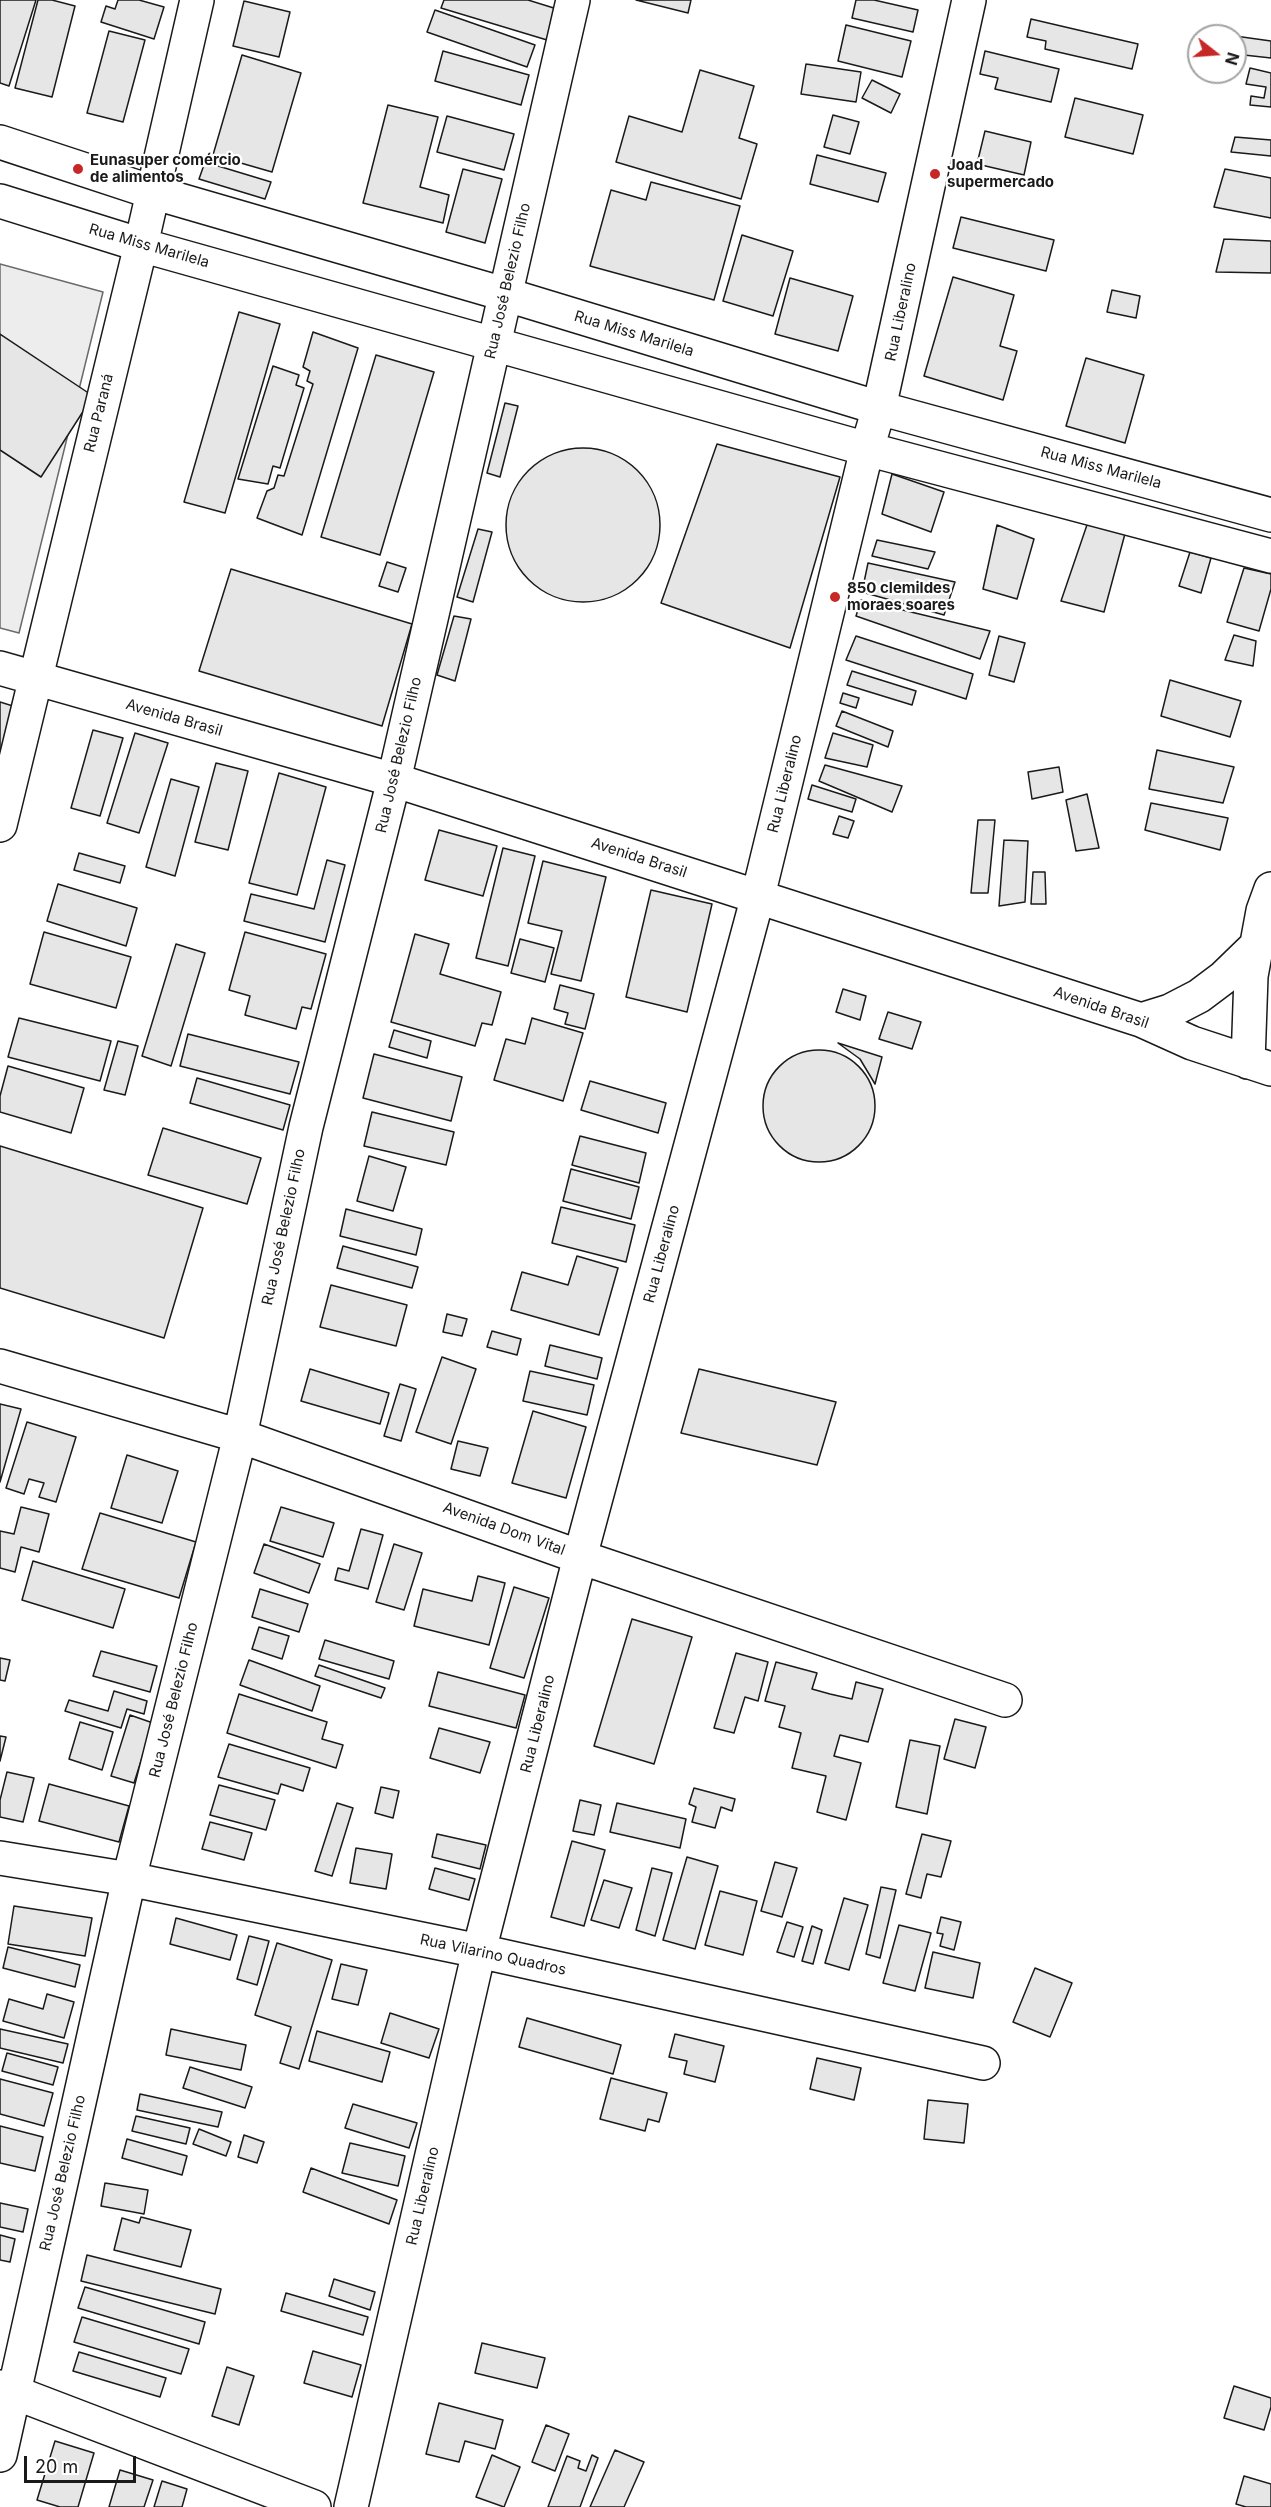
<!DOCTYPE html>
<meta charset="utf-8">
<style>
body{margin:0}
#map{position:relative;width:1271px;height:2507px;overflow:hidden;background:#fff;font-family:Inter,sans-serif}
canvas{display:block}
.north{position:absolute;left:1187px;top:24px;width:60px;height:60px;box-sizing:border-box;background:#fff;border:2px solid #a3a3a3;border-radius:50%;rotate:107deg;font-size:16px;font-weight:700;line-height:24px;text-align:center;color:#1a1a1a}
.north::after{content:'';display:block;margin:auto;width:21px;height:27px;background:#c62828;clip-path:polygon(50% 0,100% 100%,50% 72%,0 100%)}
.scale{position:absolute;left:24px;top:2456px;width:112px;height:27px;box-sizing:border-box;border:3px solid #1a1a1a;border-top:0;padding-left:8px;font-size:18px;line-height:21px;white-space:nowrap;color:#1a1a1a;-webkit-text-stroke:4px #fff;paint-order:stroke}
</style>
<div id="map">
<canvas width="1271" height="2507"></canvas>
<div class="north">N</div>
<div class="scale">20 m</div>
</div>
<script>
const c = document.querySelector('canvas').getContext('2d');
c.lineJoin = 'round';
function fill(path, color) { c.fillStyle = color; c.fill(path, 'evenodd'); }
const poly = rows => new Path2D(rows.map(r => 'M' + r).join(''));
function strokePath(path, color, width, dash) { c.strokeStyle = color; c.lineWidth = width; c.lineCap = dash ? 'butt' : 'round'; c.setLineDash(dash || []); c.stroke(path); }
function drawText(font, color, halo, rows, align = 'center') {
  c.font = font + ' Inter,sans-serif'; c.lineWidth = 4.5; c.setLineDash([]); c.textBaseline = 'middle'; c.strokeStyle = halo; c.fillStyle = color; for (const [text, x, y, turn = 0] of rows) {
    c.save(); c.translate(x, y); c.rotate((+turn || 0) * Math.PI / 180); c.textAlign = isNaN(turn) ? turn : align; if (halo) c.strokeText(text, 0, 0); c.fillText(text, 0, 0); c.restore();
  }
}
const built = poly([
 [0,264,103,292,19,633,0,628,0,264]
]);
fill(built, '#ededed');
strokePath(built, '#6a6a6a', 1.5);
const building = poly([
 [0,0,36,0,9,86,0,83,0,0],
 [38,0,52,0,75,6,52,97,15,88,38,0],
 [118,0,139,0,164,7,154,39,101,22,106,6,115,9,118,0],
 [444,0,528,0,557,9,547,40,441,8,444,0],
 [636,0,691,0,688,13,636,0],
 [856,0,874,0,918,10,913,32,852,18,856,0],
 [244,1,290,12,279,57,233,46,244,1],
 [435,10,535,45,527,67,427,32,435,10],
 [1031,19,1138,44,1132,69,1045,49,1046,41,1027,37,1031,19],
 [846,25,911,41,902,77,838,61,846,25],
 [109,31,145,40,123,122,87,113,109,31],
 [1235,36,1271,41,1271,58,1235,54,1235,36],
 [443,51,529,75,521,105,435,81,443,51],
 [985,51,1059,69,1051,102,995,89,998,78,980,74,985,51],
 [242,55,301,73,272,172,213,155,242,55],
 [806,64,861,72,856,102,801,94,806,64],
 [1250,68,1271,73,1271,107,1250,105,1251,96,1264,98,1266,87,1246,84,1250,68],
 [700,70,754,86,739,138,757,144,741,199,616,162,629,116,682,132,700,70],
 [872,80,900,94,891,113,862,98,872,80],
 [1075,98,1143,115,1133,154,1065,137,1075,98],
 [388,105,438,117,420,187,449,195,443,223,363,203,388,105],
 [833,115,859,122,850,154,824,147,833,115],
 [447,116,514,134,504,170,437,152,447,116],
 [985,131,1031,142,1024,175,977,164,985,131],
 [1235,137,1271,140,1271,156,1231,152,1235,137],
 [817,155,886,173,878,202,810,184,817,155],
 [205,162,271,182,265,199,199,179,205,162],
 [463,169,502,179,485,243,446,232,463,169],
 [1225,169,1271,178,1271,218,1214,207,1225,169],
 [651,182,740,206,714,300,590,266,611,190,646,200,651,182],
 [961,217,1054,240,1046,271,953,248,961,217],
 [742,235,793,251,773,316,723,301,742,235],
 [1224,239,1271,241,1271,273,1216,272,1224,239],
 [953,277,1014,295,1000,346,1017,351,1003,400,924,376,953,277],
 [790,278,853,296,838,351,775,334,790,278],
 [1112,290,1140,296,1136,318,1107,312,1112,290],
 [239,312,280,324,225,513,184,502,239,312],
 [313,332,358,348,302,535,257,518,267,491,274,488,278,475,284,476,313,384,307,381,310,371,303,367,313,332],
 [0,334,93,396,41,477,0,450,0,334],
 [376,355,434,372,380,555,321,537,376,355],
 [1086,358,1144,375,1125,443,1066,426,1086,358],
 [273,366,299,375,296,385,304,388,280,468,273,466,268,484,238,479,273,366],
 [505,403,518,406,500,477,487,473,505,403],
 [717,444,840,477,790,648,661,603,717,444],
 '506 525a77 77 0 1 1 154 0a77 77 0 1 1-154 0Z',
 [892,474,944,492,931,532,882,514,892,474],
 [1089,519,1126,530,1104,612,1061,601,1089,519],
 [997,525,1034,539,1017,599,983,589,997,525],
 [478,529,492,532,473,602,457,597,478,529],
 [877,540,935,552,928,569,872,556,877,540],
 [1190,552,1211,558,1201,593,1179,586,1190,552],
 [387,562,406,568,398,592,379,586,387,562],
 [868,563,955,582,944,615,862,592,868,563],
 [1244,568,1271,574,1271,589,1259,631,1227,622,1244,568],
 [231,569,412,624,382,726,199,671,231,569],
 [861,600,990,631,980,659,856,616,861,600],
 [454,616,471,619,455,681,437,675,454,616],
 [1234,635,1256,641,1253,666,1225,660,1234,635],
 [856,636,973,674,966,699,846,660,856,636],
 [999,636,1025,643,1014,682,989,675,999,636],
 [852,671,916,691,912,705,847,685,852,671],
 [1170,680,1241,701,1230,737,1161,716,1170,680],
 [843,693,859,698,856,708,840,703,843,693],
 [0,702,16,707,0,756,0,702],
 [842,711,893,731,888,747,836,726,842,711],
 [93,730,123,738,100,816,71,808,93,730],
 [135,733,168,743,139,833,107,823,135,733],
 [833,733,873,745,867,767,825,758,833,733],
 [1157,750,1234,767,1223,803,1149,789,1157,750],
 [216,763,248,771,228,850,195,842,216,763],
 [825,765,902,786,892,812,819,781,825,765],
 [1059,767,1063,792,1032,799,1028,772,1059,767],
 [279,773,326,787,297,895,249,883,279,773],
 [171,779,199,787,175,876,146,867,171,779],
 [812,785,856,799,852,812,808,799,812,785],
 [1087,794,1099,848,1076,851,1066,800,1087,794],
 [1151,803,1228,818,1220,850,1145,830,1151,803],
 [839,816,854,821,848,838,833,834,839,816],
 [978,820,995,820,988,893,971,893,978,820],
 [439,830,497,846,483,896,425,880,439,830],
 [1004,840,1028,841,1025,902,999,906,1004,840],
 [503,848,535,856,508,966,476,958,503,848],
 [79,853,125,866,120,883,74,870,79,853],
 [327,860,345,865,325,942,244,921,251,894,314,909,327,860],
 [543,861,606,877,581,981,551,974,562,931,528,923,543,861],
 [1033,872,1045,872,1046,904,1031,904,1033,872],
 [58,884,137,908,126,946,47,921,58,884],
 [651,890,712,904,687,1012,626,997,651,890],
 [44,932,131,957,116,1008,30,984,44,932],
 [245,932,326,954,311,1009,302,1007,296,1029,245,1015,250,996,229,990,245,932],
 [415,934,449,944,440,974,501,992,492,1025,482,1023,475,1046,391,1022,415,934],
 [520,939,554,948,545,982,511,973,520,939],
 [176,944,205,953,171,1066,142,1056,176,944],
 [560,985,594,994,585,1029,565,1024,568,1013,554,1009,560,985],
 [843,989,866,996,860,1020,836,1012,843,989],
 [888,1012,921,1022,912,1049,879,1039,888,1012],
 [19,1018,111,1041,100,1081,8,1057,19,1018],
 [532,1018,583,1033,563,1101,494,1080,506,1039,525,1044,532,1018],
 [394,1030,431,1041,427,1058,389,1047,394,1030],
 [188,1034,299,1062,290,1094,180,1066,188,1034],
 [118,1041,138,1046,125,1095,104,1090,118,1041],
 [838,1043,882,1057,875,1084,860,1059,838,1043],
 '763 1106a56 56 0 1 1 112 0a56 56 0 1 1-112 0Z',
 [374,1054,462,1077,451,1121,363,1098,374,1054],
 [8,1066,84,1088,71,1133,0,1112,0,1096,8,1066],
 [197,1078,290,1105,283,1130,190,1103,197,1078],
 [590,1081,666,1103,658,1133,581,1110,590,1081],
 [372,1112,454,1132,446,1165,364,1146,372,1112],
 [163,1128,261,1158,247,1204,148,1175,163,1128],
 [580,1136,646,1153,639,1183,572,1165,580,1136],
 [0,1146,203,1208,164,1338,0,1288,0,1146],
 [369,1156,406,1167,393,1211,357,1201,369,1156],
 [571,1169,639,1187,631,1219,563,1201,571,1169],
 [561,1207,635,1225,626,1262,552,1243,561,1207],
 [346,1209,422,1229,416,1255,340,1236,346,1209],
 [343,1246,418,1267,412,1288,337,1268,343,1246],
 [577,1256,618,1268,599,1335,511,1310,522,1272,568,1285,577,1256],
 [331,1285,407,1305,396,1346,320,1327,331,1285],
 [447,1314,467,1319,462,1336,443,1332,447,1314],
 [492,1331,521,1339,517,1355,487,1347,492,1331],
 [550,1345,602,1358,597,1379,545,1366,550,1345],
 [442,1357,476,1369,451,1444,416,1432,442,1357],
 [310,1369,389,1393,380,1424,301,1401,310,1369],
 [699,1369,836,1402,817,1465,681,1433,699,1369],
 [530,1371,594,1385,587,1415,523,1401,530,1371],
 [400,1384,416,1389,401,1441,384,1436,400,1384],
 [0,1404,21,1409,0,1482,0,1404],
 [533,1411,586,1427,566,1498,512,1483,533,1411],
 [27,1422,76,1437,56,1502,39,1497,44,1483,29,1479,24,1494,6,1488,27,1422],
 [458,1441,488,1448,480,1476,451,1469,458,1441],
 [127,1455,178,1471,162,1523,111,1508,127,1455],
 [21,1507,49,1514,39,1552,21,1547,15,1572,0,1568,0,1531,14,1534,21,1507],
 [281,1507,334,1523,323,1557,270,1541,281,1507],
 [100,1513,196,1542,179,1598,82,1569,100,1513],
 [361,1529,383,1535,368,1589,335,1580,338,1568,349,1571,361,1529],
 [264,1544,320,1564,309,1593,254,1573,264,1544],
 [394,1544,422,1553,404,1610,376,1602,394,1544],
 [33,1561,125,1589,113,1628,22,1600,33,1561],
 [478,1576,505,1583,489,1645,414,1626,423,1589,472,1601,478,1576],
 [514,1587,549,1598,524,1678,490,1668,514,1587],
 [260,1589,308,1604,299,1632,252,1617,260,1589],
 [632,1619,692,1637,654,1764,594,1746,632,1619],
 [259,1627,289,1636,282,1659,252,1649,259,1627],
 [325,1640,394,1661,389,1679,319,1659,325,1640],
 [101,1651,157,1666,150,1692,93,1676,101,1651],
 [736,1653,768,1662,758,1701,745,1697,734,1733,714,1728,736,1653],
 [0,1658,10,1660,5,1681,0,1680,0,1658],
 [249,1660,320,1686,312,1711,240,1685,249,1660],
 [776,1662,817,1673,812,1689,830,1694,852,1699,856,1682,883,1689,868,1742,840,1735,834,1756,861,1763,846,1820,817,1812,826,1776,792,1768,801,1733,779,1727,785,1706,765,1701,776,1662],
 [319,1665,385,1688,381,1698,315,1676,319,1665],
 [438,1672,525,1695,516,1728,429,1706,438,1672],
 [114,1691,147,1701,144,1714,127,1709,121,1728,65,1711,69,1700,108,1711,114,1691],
 [239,1694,327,1722,322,1739,343,1745,336,1768,227,1733,239,1694],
 [130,1715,153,1723,134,1783,111,1776,130,1715],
 [955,1719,986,1727,975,1768,944,1759,955,1719],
 [80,1722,113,1732,102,1770,69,1759,80,1722],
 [439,1728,490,1742,480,1773,430,1758,439,1728],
 [0,1736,6,1737,0,1761,0,1736],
 [910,1740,940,1746,927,1814,896,1807,910,1740],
 [229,1744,310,1768,303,1791,281,1784,278,1794,218,1777,229,1744],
 [7,1772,34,1778,23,1822,0,1817,0,1800,7,1772],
 [49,1784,129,1806,119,1842,39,1821,49,1784],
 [219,1785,275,1800,266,1830,210,1815,219,1785],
 [381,1787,399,1791,393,1818,375,1813,381,1787],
 [694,1788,735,1799,732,1811,721,1807,715,1828,692,1822,696,1807,689,1804,694,1788],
 [580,1800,601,1805,594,1835,573,1831,580,1800],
 [337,1803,353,1808,332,1876,315,1871,337,1803],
 [617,1803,686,1819,680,1848,610,1832,617,1803],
 [210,1822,252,1833,244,1860,202,1849,210,1822],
 [437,1834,486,1845,480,1869,432,1857,437,1834],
 [922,1834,951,1841,941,1877,927,1874,921,1898,906,1894,922,1834],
 [572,1841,605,1850,584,1926,551,1917,572,1841],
 [356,1848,392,1854,386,1889,350,1883,356,1848],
 [687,1857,718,1866,695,1949,663,1940,687,1857],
 [775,1862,797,1868,782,1917,761,1911,775,1862],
 [435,1868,475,1879,469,1900,429,1889,435,1868],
 [652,1868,672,1873,655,1936,636,1930,652,1868],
 [604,1880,632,1888,619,1928,591,1920,604,1880],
 [881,1887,896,1890,880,1958,866,1954,881,1887],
 [720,1891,757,1901,743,1955,705,1945,720,1891],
 [844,1898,868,1905,849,1970,825,1963,844,1898],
 [14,1906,92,1918,85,1956,8,1944,14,1906],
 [941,1917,961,1922,954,1950,940,1946,943,1934,937,1933,941,1917],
 [176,1918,237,1935,230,1960,170,1944,176,1918],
 [787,1922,803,1927,794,1957,777,1952,787,1922],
 [899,1925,931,1933,915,1991,883,1983,899,1925],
 [812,1926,822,1930,813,1964,802,1961,812,1926],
 [249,1936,269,1941,257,1985,237,1979,249,1936],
 [277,1943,332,1960,299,2069,280,2063,291,2027,255,2015,277,1943],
 [8,1947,80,1965,75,1987,3,1968,8,1947],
 [933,1952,980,1963,973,1998,925,1988,933,1952],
 [341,1964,367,1970,358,2005,332,1999,341,1964],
 [1035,1968,1072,1983,1050,2037,1013,2022,1035,1968],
 [47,1994,74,2002,64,2038,3,2021,9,1999,43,2009,47,1994],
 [390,2013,439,2029,429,2058,381,2043,390,2013],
 [527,2018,621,2045,613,2074,519,2047,527,2018],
 [0,2029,68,2044,63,2063,0,2048,0,2029],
 [171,2029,246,2045,241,2070,166,2055,171,2029],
 [317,2031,390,2052,382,2082,309,2061,317,2031],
 [675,2034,724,2046,715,2082,684,2074,687,2061,669,2057,675,2034],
 [7,2053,58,2067,53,2085,2,2071,7,2053],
 [817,2058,861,2068,854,2100,810,2089,817,2058],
 [190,2067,252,2087,245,2108,183,2088,190,2067],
 [611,2078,667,2093,659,2122,648,2119,645,2131,600,2119,611,2078],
 [0,2079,53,2093,44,2126,0,2114,0,2079],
 [140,2094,222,2112,218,2127,137,2110,140,2094],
 [928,2100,968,2104,964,2143,924,2139,928,2100],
 [353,2104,417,2123,409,2148,345,2128,353,2104],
 [136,2116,190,2128,186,2144,132,2131,136,2116],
 [0,2126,43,2137,35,2171,0,2163,0,2126],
 [199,2129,231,2142,226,2156,193,2144,199,2129],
 [244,2135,264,2142,257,2163,238,2157,244,2135],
 [127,2139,187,2156,182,2175,122,2158,127,2139],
 [350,2143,405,2156,398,2186,342,2173,350,2143],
 [311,2168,397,2200,389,2224,303,2192,311,2168],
 [105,2183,148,2190,144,2214,101,2206,105,2183],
 [0,2203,28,2209,23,2232,0,2227,0,2203],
 [141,2217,191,2230,181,2267,114,2250,122,2218,139,2223,141,2217],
 [0,2235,15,2239,10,2262,0,2260,0,2235],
 [87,2255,221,2289,215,2314,81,2281,87,2255],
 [334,2279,375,2292,370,2310,329,2296,334,2279],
 [85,2287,205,2322,199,2344,78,2308,85,2287],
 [286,2293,368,2317,363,2335,281,2311,286,2293],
 [82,2317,189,2349,181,2374,74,2342,82,2317],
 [482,2343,545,2358,537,2388,475,2373,482,2343],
 [313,2351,361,2365,352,2397,304,2383,313,2351],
 [79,2352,166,2378,160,2397,73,2371,79,2352],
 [227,2367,254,2376,239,2425,212,2416,227,2367],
 [1234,2386,1271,2398,1271,2407,1264,2430,1224,2418,1234,2386],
 [439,2403,503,2420,495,2449,465,2441,459,2462,426,2454,439,2403],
 [546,2425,569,2434,555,2471,532,2462,546,2425],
 [55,2441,94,2453,78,2507,60,2507,37,2500,55,2441],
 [615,2450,644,2462,624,2507,590,2507,615,2450],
 [492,2455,520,2467,504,2507,476,2497,492,2455],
 [592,2455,598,2458,580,2507,548,2507,567,2456,580,2461,578,2468,586,2471,592,2455],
 [120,2470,153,2480,144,2507,109,2507,120,2470],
 [1244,2476,1271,2484,1271,2507,1246,2507,1236,2504,1244,2476],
 [162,2481,187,2489,182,2507,154,2507,162,2481]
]);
fill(building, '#e6e6e6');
strokePath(building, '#1a1a1a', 1.5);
const minor = poly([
 [0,142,152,192,504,294,879,408,1271,515],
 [0,201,141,245,867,449,1271,556],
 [0,668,394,780,1141,1020,1192,1043,1271,1069],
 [0,825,141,245,197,0],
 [1141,1020,1170,1011,1199,996,1223,978,1255,947],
 [1248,1062,1251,976,1263,911,1271,889],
 [0,1366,240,1436,580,1557,1005,1700],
 [0,1858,129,1879,479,1951,983,2063],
 [0,2387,314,2507],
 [0,2455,129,1879,240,1436,306,1127,394,780,573,0],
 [351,2507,479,1951,580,1557,758,896,867,449,879,408,969,0]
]);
strokePath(minor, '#1a1a1a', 36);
strokePath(minor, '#fff', 33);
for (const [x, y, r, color] of [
 [78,169,6,"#c62828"],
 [935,174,6,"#c62828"],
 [835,597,6,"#c62828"]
]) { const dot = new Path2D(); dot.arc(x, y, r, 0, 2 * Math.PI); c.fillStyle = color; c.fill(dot); strokePath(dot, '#fff', 2); }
drawText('bold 15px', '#1a1a1a', '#fff', [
 ["Eunasuper comércio",90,160],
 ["de alimentos",90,177],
 ["Joad",947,165],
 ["supermercado",947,182],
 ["850 clemildes",847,588],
 ["moraes soares",847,605]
], 'left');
drawText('15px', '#1a1a1a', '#fff', [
 ["Rua Miss Marilela",149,246,16],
 ["Rua José Belezio Filho",508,281,-77],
 ["Rua Liberalino",901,312,-78],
 ["Rua Miss Marilela",634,334,17],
 ["Rua Paraná",99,413,-76],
 ["Rua Miss Marilela",1101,468,15],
 ["Avenida Brasil",174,718,16],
 ["Rua José Belezio Filho",399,755,-77],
 ["Rua Liberalino",785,784,-76],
 ["Avenida Brasil",639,858,18],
 ["Avenida Brasil",1101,1008,19],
 ["Rua José Belezio Filho",284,1227,-78],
 ["Rua Liberalino",662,1254,-75],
 ["Avenida Dom Vital",504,1529,20],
 ["Rua José Belezio Filho",174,1700,-76],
 ["Rua Liberalino",538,1724,-76],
 ["Rua Vilarino Quadros",493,1955,12],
 ["Rua José Belezio Filho",63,2173,-77],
 ["Rua Liberalino",423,2196,-77]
]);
</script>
